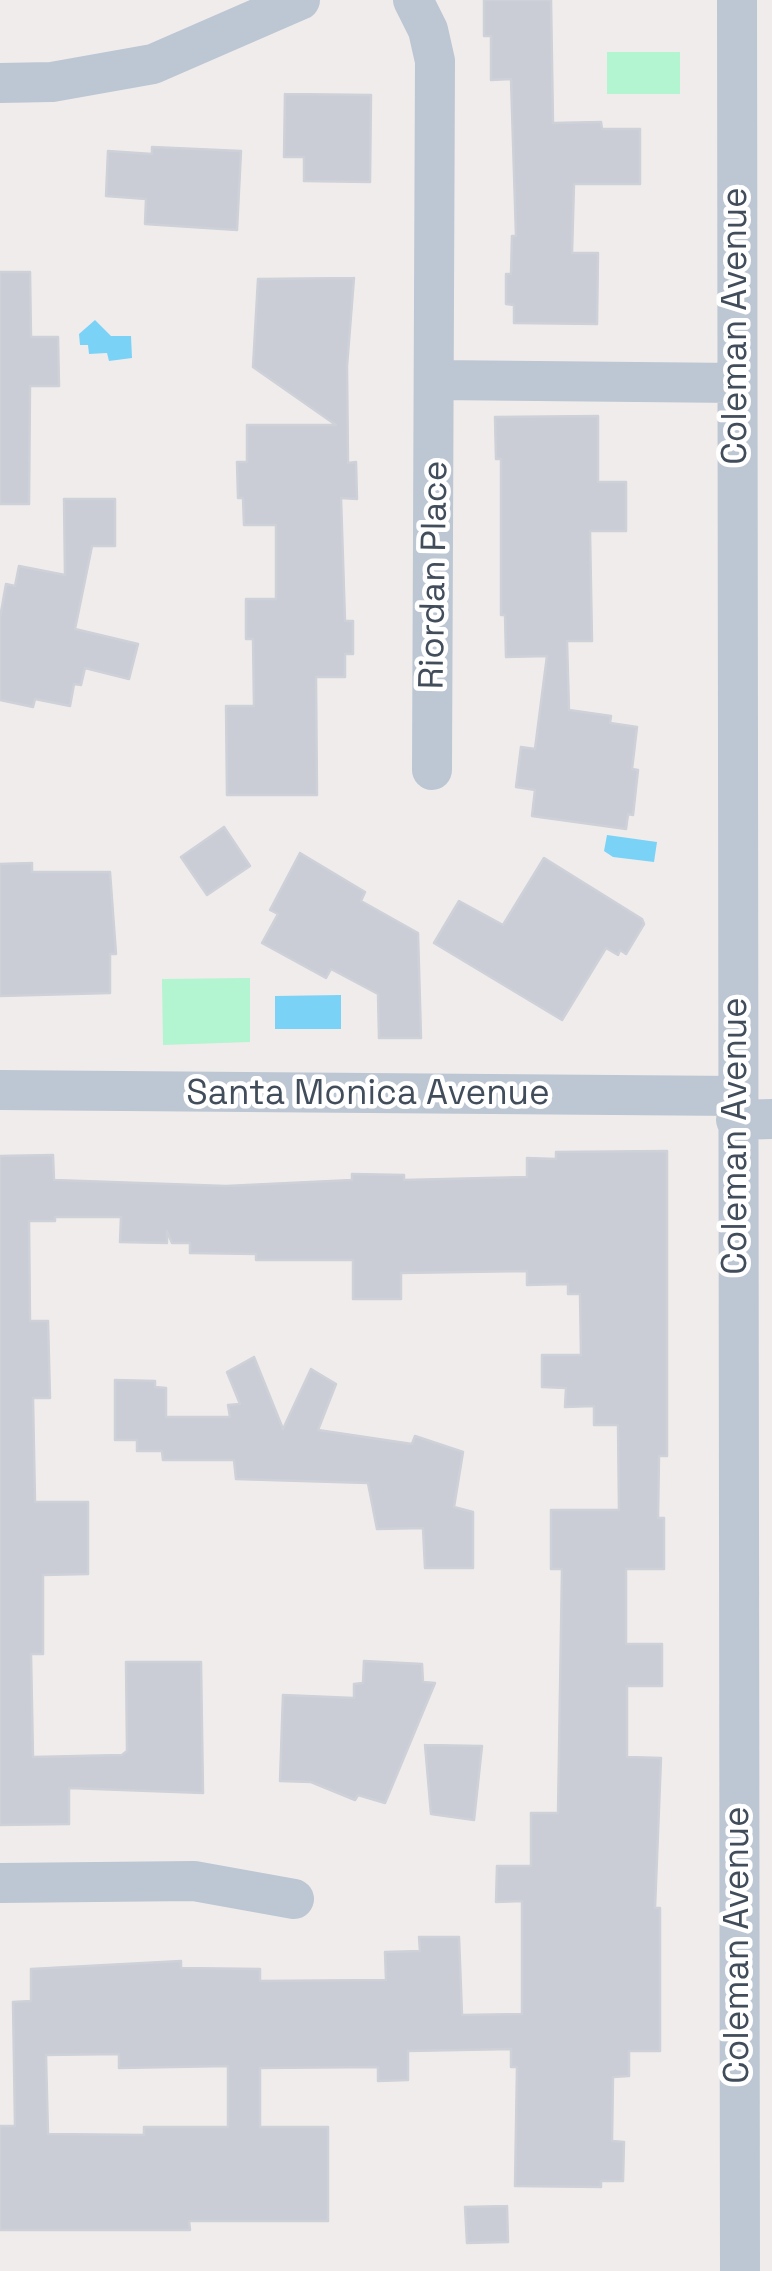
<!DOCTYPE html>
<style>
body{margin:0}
canvas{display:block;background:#efeceb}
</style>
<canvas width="772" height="2271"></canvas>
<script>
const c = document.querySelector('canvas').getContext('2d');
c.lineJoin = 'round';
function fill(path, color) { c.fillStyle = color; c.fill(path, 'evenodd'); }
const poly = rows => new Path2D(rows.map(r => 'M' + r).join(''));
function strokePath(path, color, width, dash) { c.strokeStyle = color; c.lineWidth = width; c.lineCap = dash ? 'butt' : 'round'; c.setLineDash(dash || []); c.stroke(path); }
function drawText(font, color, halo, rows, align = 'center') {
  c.font = font + ' "Space Grotesk",sans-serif'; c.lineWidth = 9; c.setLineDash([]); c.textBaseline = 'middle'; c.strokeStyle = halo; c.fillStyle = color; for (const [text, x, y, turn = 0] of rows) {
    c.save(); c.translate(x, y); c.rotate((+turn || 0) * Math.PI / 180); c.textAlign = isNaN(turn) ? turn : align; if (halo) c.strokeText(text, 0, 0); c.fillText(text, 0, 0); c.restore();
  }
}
fill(poly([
 [607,52,680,52,680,94,607,94],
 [250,978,250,1042,163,1045,162,979]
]), '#b3f4d1');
fill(poly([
 [95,320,111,336,131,336,132,358,109,361,107,353,89,354,88,345,80,345,79,334],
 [607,835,657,842,654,862,613,857,604,851],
 [341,995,341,1029,275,1029,275,996]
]), '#7ad3f6');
const building = poly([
 [484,0,551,0,553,123,601,122,602,129,640,129,640,184,574,184,572,253,598,253,597,324,514,323,514,305,506,304,506,274,511,274,512,236,516,236,511,79,491,80,491,36,484,36,484,0],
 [285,94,371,95,370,182,304,181,304,157,284,157,285,94],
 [152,147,241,151,237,230,145,224,146,199,106,196,108,151,152,154,152,147],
 [0,272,30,272,31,337,58,337,59,386,30,386,29,504,0,504,0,272],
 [354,278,347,366,348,463,356,462,357,499,341,498,345,621,353,621,353,654,345,654,345,677,316,677,317,795,227,795,226,706,254,706,253,639,246,639,246,599,276,599,276,525,244,525,243,498,238,498,237,462,247,462,247,425,336,425,253,367,258,279,354,278],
 [598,416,598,482,626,482,626,531,590,531,592,641,567,641,569,710,611,716,610,723,637,727,632,769,638,770,633,815,628,814,626,829,532,816,535,790,516,787,521,747,535,749,547,656,506,657,505,615,501,615,501,459,496,459,495,417,598,416],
 [64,499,115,499,115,546,92,546,75,629,138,644,129,679,85,668,81,685,74,684,70,706,35,699,33,707,0,700,0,618,6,584,15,586,19,566,65,575,64,499],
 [224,827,250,866,207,895,181,857,224,827],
 [300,853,365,892,361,901,418,933,421,1038,379,1038,378,994,331,969,326,978,262,943,278,914,270,910,300,853],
 [544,858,642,919,644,924,626,954,620,950,618,955,606,948,562,1020,434,943,459,901,503,925,544,858],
 [32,863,32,872,110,872,116,954,110,954,110,993,0,996,0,864,32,863],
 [667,1151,667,1456,659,1456,658,1518,664,1518,664,1569,626,1569,626,1644,662,1644,662,1686,627,1686,627,1757,661,1758,655,1908,660,1908,660,2051,629,2051,629,2076,613,2077,612,2141,624,2142,623,2181,601,2181,601,2187,515,2186,517,2067,511,2067,511,2049,408,2051,408,2080,378,2081,378,2067,260,2068,260,2127,328,2127,328,2221,189,2221,190,2230,0,2230,0,2126,15,2126,13,2002,31,2001,31,1969,181,1961,181,1968,260,1969,260,1981,386,1980,385,1952,420,1951,419,1937,459,1937,462,2015,522,2014,522,1901,496,1902,497,1866,531,1866,531,1813,558,1813,562,1569,551,1569,551,1510,619,1510,618,1425,594,1425,594,1406,565,1407,566,1388,542,1387,542,1355,581,1355,580,1294,568,1294,568,1284,527,1285,527,1271,401,1273,401,1299,353,1299,353,1260,256,1260,256,1254,190,1253,190,1243,172,1243,167,1231,167,1243,120,1242,121,1217,55,1217,55,1221,29,1221,30,1321,48,1321,50,1398,33,1398,35,1502,88,1502,88,1574,43,1575,43,1654,31,1654,33,1757,122,1755,127,1751,126,1662,201,1662,203,1793,69,1788,69,1824,0,1825,0,1156,53,1155,54,1180,226,1186,352,1180,352,1174,404,1175,404,1180,527,1177,527,1158,556,1159,556,1152,667,1151],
 [119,2054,119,2068,228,2066,228,2127,144,2127,144,2135,48,2134,46,2055,119,2054],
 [254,1357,283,1429,311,1369,336,1384,318,1430,412,1444,415,1436,463,1452,454,1507,473,1512,473,1568,425,1568,423,1528,377,1529,368,1483,236,1479,234,1460,163,1460,162,1451,137,1451,137,1440,115,1440,115,1380,155,1381,155,1387,166,1388,166,1417,230,1417,228,1405,240,1404,227,1372,254,1357],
 [364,1661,422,1664,423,1682,435,1683,385,1803,358,1795,355,1800,311,1782,280,1781,283,1695,354,1698,354,1684,363,1683,364,1661],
 [425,1745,482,1746,474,1820,431,1814,425,1745],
 [507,2206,508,2242,467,2243,465,2207,507,2206]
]);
fill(building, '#cacdd5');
strokePath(building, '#cfd1d9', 2.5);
strokePath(poly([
 [413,0,428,30,435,61,432,770],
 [737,0,740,2271],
 [0,83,52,82,153,64,300,0],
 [437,380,737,383],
 [0,1090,737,1096],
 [736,1120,772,1119],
 [0,1883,194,1881,294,1899]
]), '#bdc7d3', 40);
drawText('35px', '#424d5b', '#fff', [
 ["Coleman Avenue",737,326,-90],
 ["Riordan Place",435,575,-89],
 ["Santa Monica Avenue",368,1095],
 ["Coleman Avenue",737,1136,-90],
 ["Coleman Avenue",739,1945,-90]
]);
</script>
